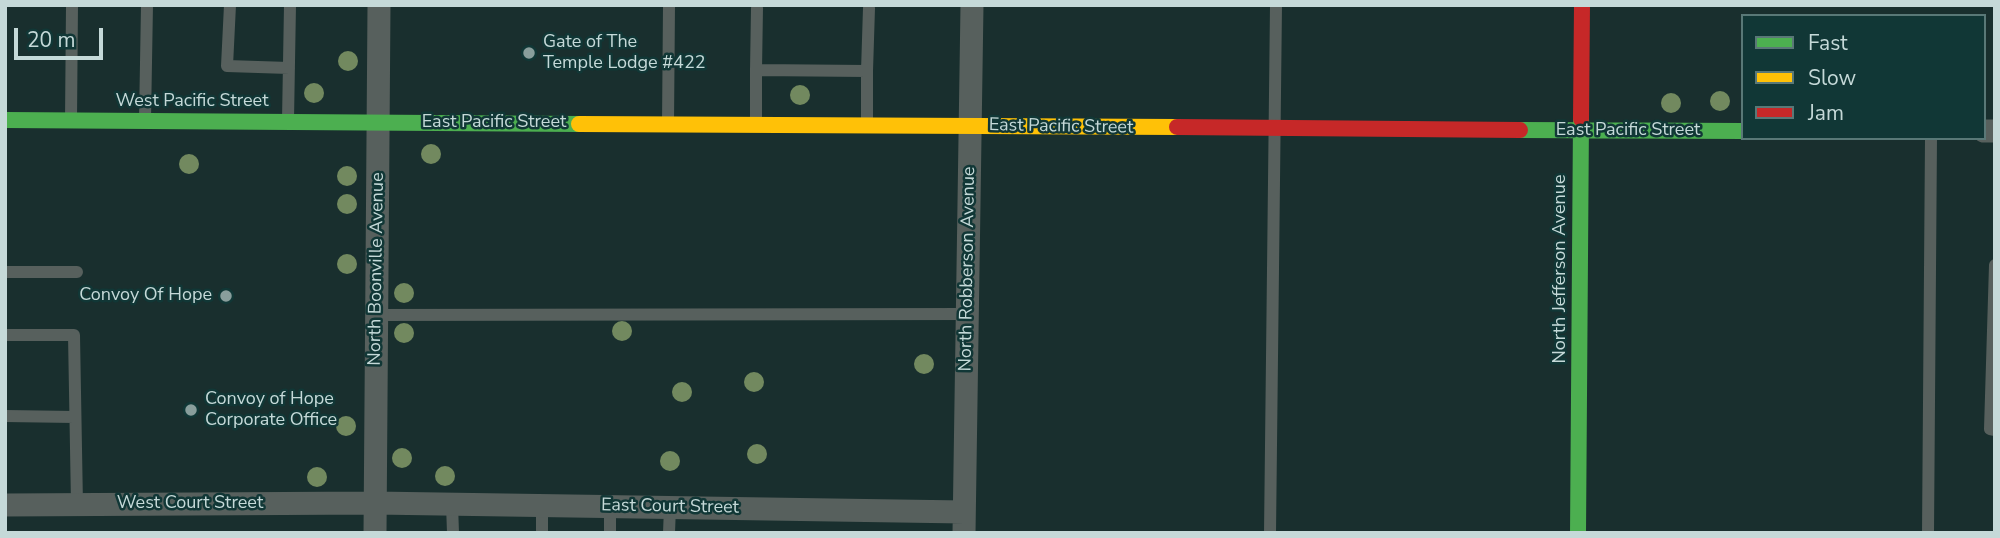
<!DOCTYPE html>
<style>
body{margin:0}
#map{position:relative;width:2000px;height:538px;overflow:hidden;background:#192f2e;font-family:"Nunito Sans",sans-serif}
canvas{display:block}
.frame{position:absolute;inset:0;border:7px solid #c5d9d8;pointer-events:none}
.legend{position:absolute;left:1741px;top:14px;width:245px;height:126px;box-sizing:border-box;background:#113736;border:2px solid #597877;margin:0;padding:9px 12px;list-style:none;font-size:21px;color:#c5d9d8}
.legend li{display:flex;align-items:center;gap:14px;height:35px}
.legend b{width:35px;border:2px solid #597877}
.scale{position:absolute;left:14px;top:28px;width:89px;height:32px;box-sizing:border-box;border:4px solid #c5d9d8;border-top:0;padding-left:9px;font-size:21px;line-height:24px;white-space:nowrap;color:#c5d9d8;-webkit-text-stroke:5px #113736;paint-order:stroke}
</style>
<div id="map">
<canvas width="2000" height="538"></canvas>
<div class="frame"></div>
<ul class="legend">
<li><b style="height:9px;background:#4caf50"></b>Fast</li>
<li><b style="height:9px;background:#ffc107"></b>Slow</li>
<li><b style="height:9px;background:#c62828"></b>Jam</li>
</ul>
<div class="scale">20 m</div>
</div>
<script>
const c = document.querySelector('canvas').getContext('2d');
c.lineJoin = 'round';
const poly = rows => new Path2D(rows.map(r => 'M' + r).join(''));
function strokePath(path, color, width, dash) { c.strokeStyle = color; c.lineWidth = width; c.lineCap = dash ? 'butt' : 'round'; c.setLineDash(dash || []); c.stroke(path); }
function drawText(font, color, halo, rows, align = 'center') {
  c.font = font + ' "Nunito Sans",sans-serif'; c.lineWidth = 5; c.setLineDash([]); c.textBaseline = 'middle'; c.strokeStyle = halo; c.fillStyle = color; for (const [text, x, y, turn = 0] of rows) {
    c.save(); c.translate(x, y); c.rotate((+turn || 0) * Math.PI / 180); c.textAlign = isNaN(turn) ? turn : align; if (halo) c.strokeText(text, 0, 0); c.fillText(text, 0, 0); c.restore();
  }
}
strokePath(poly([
 [230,5,227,66,289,68],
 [756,70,757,8],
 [867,71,869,8],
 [71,120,72,5],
 [145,120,147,5],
 [288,120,290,5],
 [668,124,669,5],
 [756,124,756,70,867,71,867,125],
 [1995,265,1990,429,1995,430],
 [5,272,77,272],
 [377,315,968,314],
 [5,335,74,335,77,505],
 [5,416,75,417],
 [452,504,453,533],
 [542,505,542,533],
 [610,506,610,533],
 [669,533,670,507],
 [1270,533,1276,5],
 [1928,533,1931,138]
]), '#57605d', 12);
strokePath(poly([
 [1984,131,1995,131],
 [5,505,375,503,964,512],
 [375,533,379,5],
 [964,533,972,5]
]), '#57605d', 23);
strokePath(poly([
 [5,120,579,124],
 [1520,130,1743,131],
 [1578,533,1581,119]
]), '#4caf50', 16);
strokePath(poly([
 [579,124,1177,127]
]), '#ffc107', 16);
strokePath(poly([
 [1581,119,1582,5],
 [1177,127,1520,130]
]), '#c62828', 16);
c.fillStyle = '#72895f';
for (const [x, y] of [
 [348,61],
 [314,93],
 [800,95],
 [1720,101],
 [1671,103],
 [431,154],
 [189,164],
 [347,176],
 [347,204],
 [347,264],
 [404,293],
 [622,331],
 [404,333],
 [924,364],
 [754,382],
 [682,392],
 [346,426],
 [757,454],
 [402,458],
 [670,461],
 [445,476],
 [317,477]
]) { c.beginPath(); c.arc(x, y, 10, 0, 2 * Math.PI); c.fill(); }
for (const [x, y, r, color] of [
 [529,53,7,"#899e9c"],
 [226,296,7,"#899e9c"],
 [191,410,7,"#899e9c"]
]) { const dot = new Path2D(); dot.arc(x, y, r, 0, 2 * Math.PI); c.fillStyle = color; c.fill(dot); strokePath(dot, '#113736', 2.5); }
drawText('18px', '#c5d9d8', '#113736', [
 ["Gate of The",543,43],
 ["Temple Lodge #422",543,64],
 ["Convoy Of Hope",212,296,"right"],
 ["Convoy of Hope",205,400],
 ["Corporate Office",205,421]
], 'left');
drawText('18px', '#c5d9d8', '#113736', [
 ["West Pacific Street",192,102],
 ["East Pacific Street",494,123],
 ["East Pacific Street",1061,127,1],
 ["East Pacific Street",1628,131],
 ["North Boonville Avenue",377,269,-89],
 ["North Robberson Avenue",968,269,-89],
 ["North Jefferson Avenue",1561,269,-90],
 ["West Court Street",190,504],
 ["East Court Street",670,507,1]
]);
</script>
